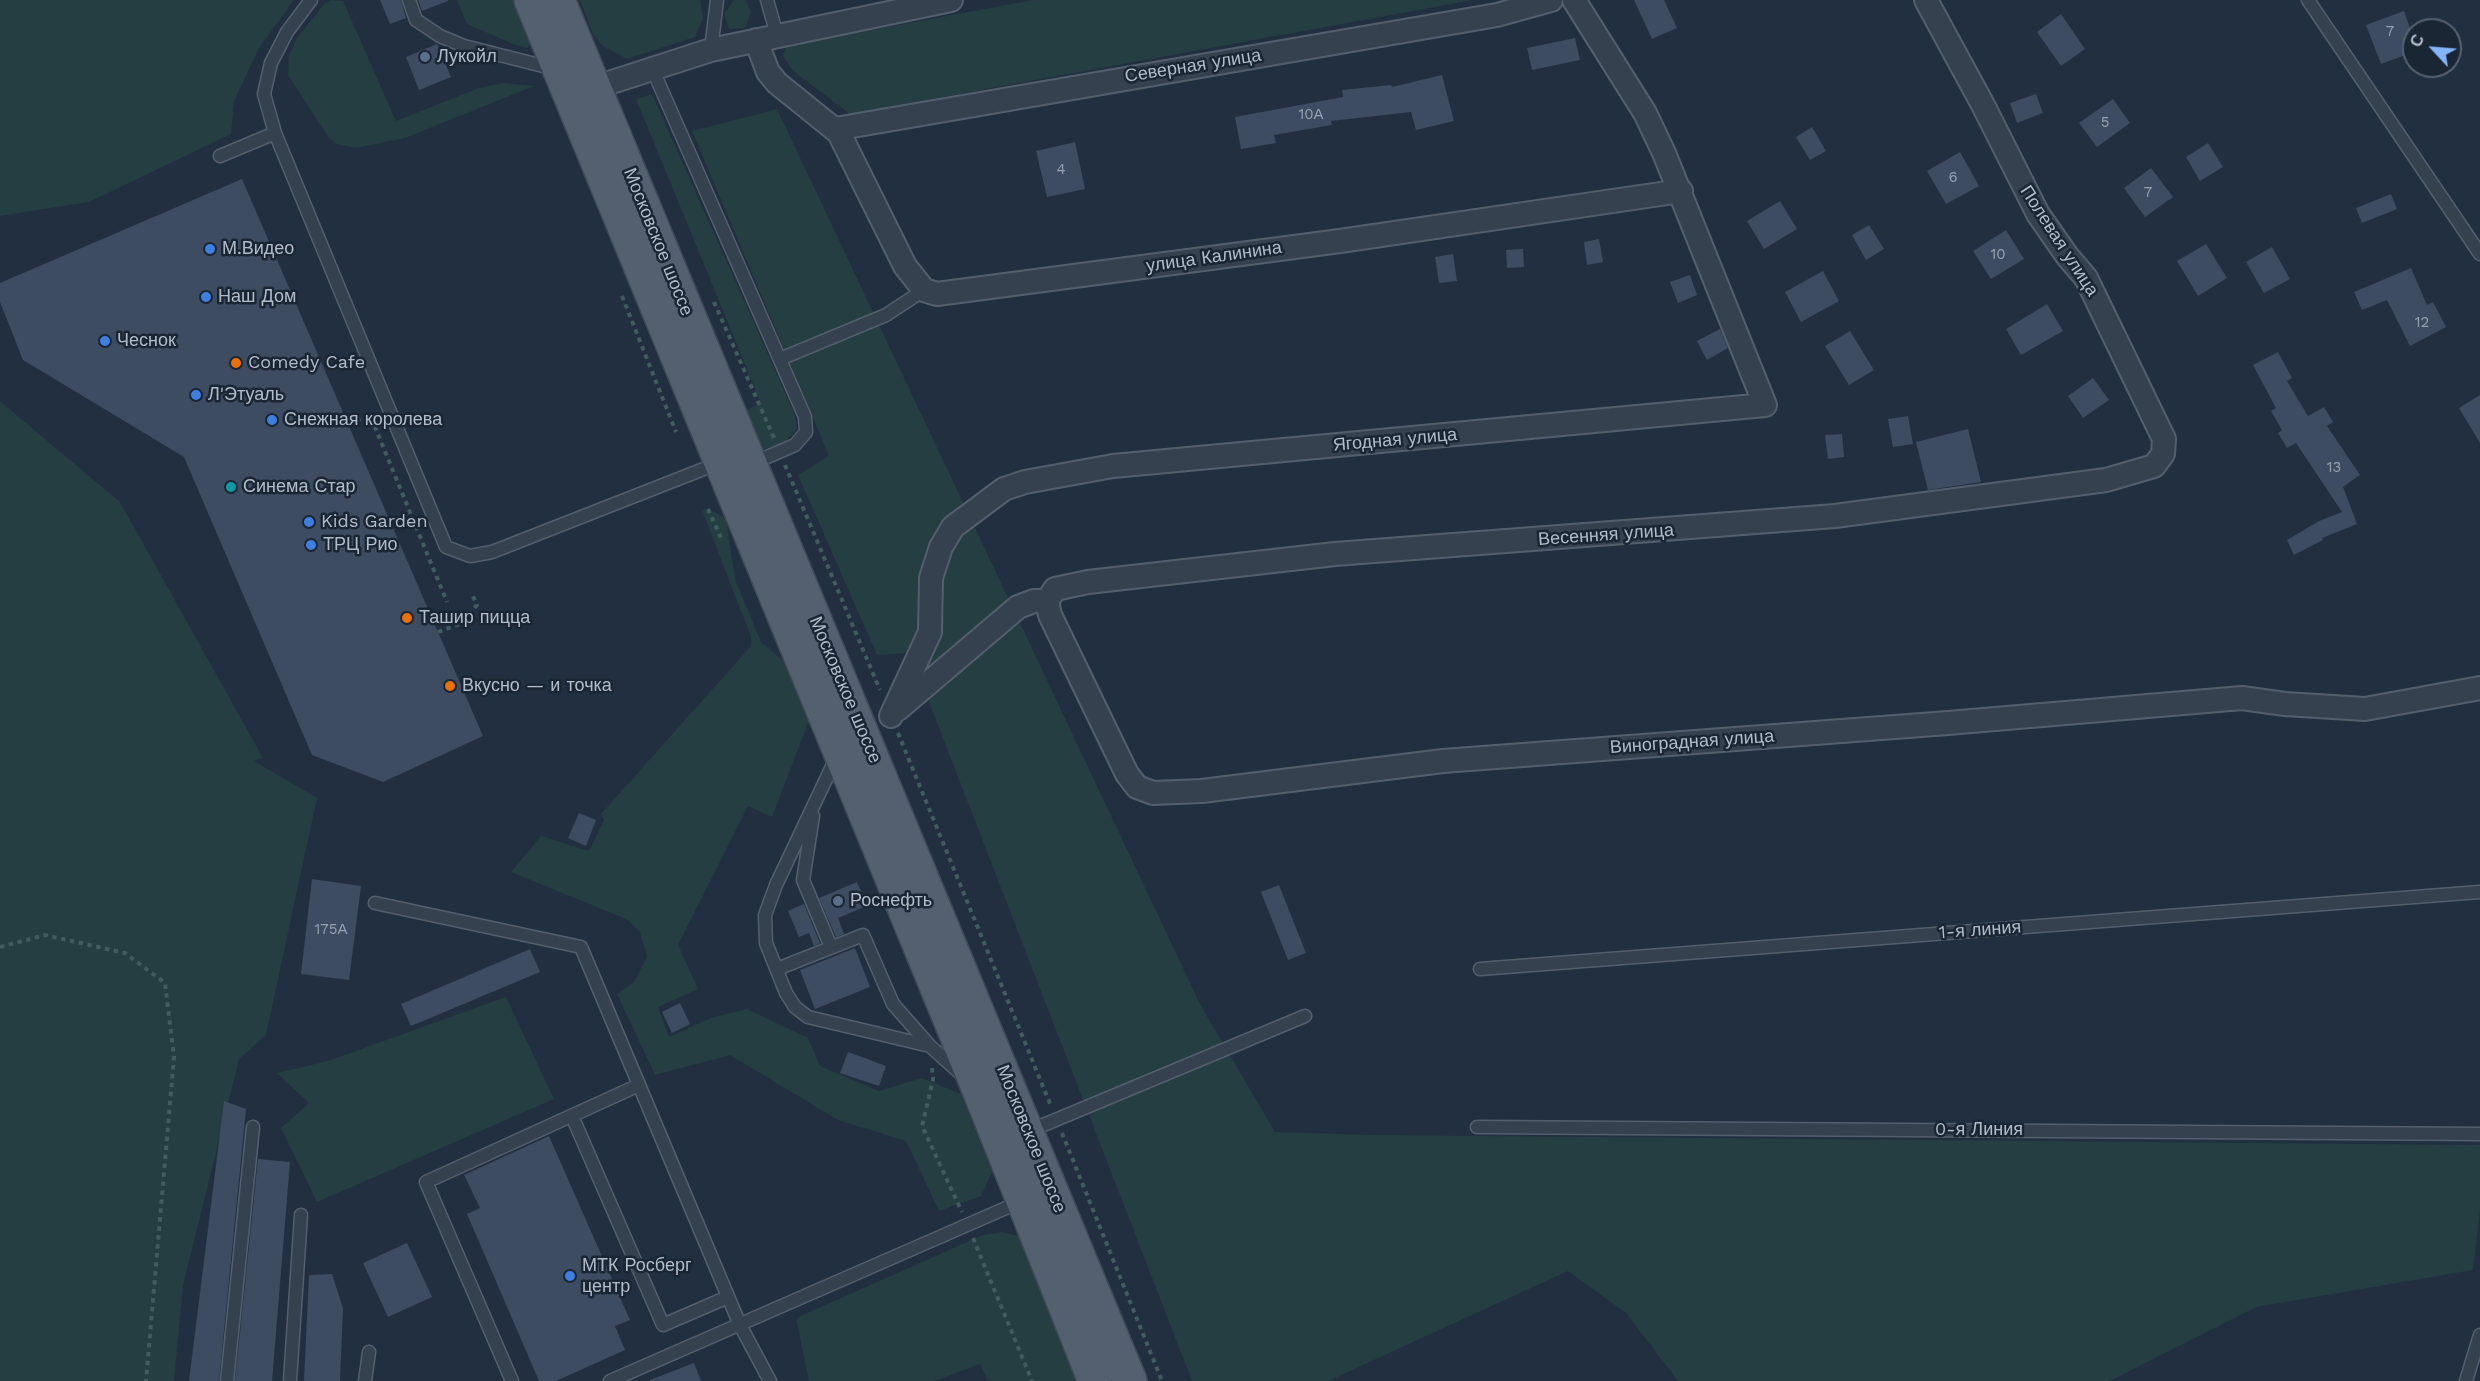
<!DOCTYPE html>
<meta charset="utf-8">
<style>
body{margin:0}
#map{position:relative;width:2480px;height:1381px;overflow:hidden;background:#222f40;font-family:"Work Sans",sans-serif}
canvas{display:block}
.north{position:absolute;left:2402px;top:18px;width:60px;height:60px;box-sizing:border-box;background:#1b2635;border:2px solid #576271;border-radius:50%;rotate:296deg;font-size:16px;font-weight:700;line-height:24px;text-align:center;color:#b2bccb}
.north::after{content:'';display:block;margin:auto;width:21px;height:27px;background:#83b4ff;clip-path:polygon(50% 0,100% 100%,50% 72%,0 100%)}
</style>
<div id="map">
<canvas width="2480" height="1381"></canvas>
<div class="north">С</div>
</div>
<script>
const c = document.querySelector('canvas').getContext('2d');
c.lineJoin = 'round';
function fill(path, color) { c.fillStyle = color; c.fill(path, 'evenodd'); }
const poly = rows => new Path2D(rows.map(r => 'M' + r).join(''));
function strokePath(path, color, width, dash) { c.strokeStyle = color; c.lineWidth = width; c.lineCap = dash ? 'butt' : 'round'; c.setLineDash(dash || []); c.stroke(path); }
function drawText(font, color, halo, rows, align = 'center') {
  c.font = font + ' "Work Sans",sans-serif'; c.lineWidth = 5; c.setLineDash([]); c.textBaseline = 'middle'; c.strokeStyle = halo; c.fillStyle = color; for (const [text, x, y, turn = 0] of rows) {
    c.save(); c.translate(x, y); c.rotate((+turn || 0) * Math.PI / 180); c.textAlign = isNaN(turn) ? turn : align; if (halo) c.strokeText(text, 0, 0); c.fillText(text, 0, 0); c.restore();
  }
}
fill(poly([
 [0,0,294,0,259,48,234,101,231,134,89,202,0,216],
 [331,0,343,1,396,121,479,88,503,83,534,86,405,138,356,148,336,144,329,138,288,75,289,55,297,38,325,3],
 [457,0,517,0,534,39,527,48,513,44,467,24],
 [580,0,700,0,703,19,695,37,627,59,603,46,593,34],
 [734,0,746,0,751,12,745,28,729,29,724,14],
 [1033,0,1473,0,850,114,793,71,783,56,786,46],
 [652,94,795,415,797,429,784,443,761,450,745,411,761,403,636,99],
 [777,109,1201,1006,1275,1132,1373,1135,2480,1145,2480,1209,2473,1270,2256,1307,2110,1381,1678,1381,1626,1313,1568,1271,1328,1381,1192,1381,910,653,877,655,798,475,829,456,692,131],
 [0,401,120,502,263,758,254,761,317,798,266,1035,239,1059,183,1286,174,1381,0,1381],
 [702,510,715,512,726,519,735,579,761,642,787,664,812,713,772,817,748,806,678,945,698,989,658,1007,669,1037,713,1017,747,1009,808,1038,820,1066,879,1091,922,1078,961,1094,992,1172,981,1196,939,1211,906,1141,838,1120,730,1055,655,1075,617,994,634,982,647,957,640,932,626,919,511,872,541,836,589,851,604,820,601,814,751,646,751,637],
 [506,997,554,1099,317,1202,281,1128,309,1103,277,1073,328,1061],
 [1002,1232,1019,1236,1076,1381,988,1381,980,1364,935,1381,809,1381,796,1318,983,1235]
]), '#243e41');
fill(poly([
 [380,0,401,0,406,18,390,24],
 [418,0,448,0,448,1,422,11],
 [1634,0,1664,0,1677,28,1652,39],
 [2404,11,2414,39,2414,52,2381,64,2366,25],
 [2061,14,2085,49,2061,66,2037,32],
 [1575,38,1580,60,1532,70,1527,48],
 [437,44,451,77,419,90,406,57],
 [1442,75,1454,121,1416,130,1411,112,1331,121,1332,125,1274,135,1276,143,1241,149,1235,117,1343,97,1342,90,1391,85,1392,87],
 [2036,94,2043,113,2017,123,2010,103],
 [2113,99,2130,123,2097,147,2079,123],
 [1812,127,1826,151,1810,160,1796,137],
 [1075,142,1085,189,1047,197,1036,151],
 [2208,143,2223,167,2200,181,2186,157],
 [1960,152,1979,186,1946,204,1927,171],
 [2151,168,2173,197,2145,217,2124,188],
 [242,179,483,736,383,782,312,755,184,457,23,360,0,302,0,283],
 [2391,194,2397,209,2362,223,2356,208],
 [1780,201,1797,229,1764,249,1747,221],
 [1869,225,1884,249,1866,260,1852,235],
 [2006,230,2024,259,1991,279,1973,251],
 [1599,239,1603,262,1587,265,1584,242],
 [2206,244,2227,278,2198,296,2177,261],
 [2272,247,2290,279,2264,293,2246,262],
 [1523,249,1524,267,1507,268,1506,250],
 [1453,254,1457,281,1439,283,1435,257],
 [2411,268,2427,305,2433,302,2446,327,2410,346,2387,300,2362,310,2354,292],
 [1823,271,1839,301,1801,322,1785,292],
 [1690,275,1697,295,1678,303,1670,282],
 [2047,304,2063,331,2021,355,2006,329],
 [1720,329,1728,348,1707,360,1697,341],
 [1850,331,1874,370,1849,385,1825,346],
 [2278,352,2292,378,2287,381,2308,416,2324,407,2333,422,2327,426,2360,475,2343,487,2357,524,2322,538,2323,540,2294,555,2287,540,2319,521,2342,512,2296,443,2287,448,2278,433,2282,430,2271,411,2276,408,2253,365],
 [2093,378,2109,400,2083,418,2068,396],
 [2480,395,2480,443,2459,408],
 [1908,416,1913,444,1893,447,1888,419],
 [1968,429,1981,482,1928,490,1916,442],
 [1842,434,1844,457,1828,459,1825,435],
 [579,813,596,820,586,846,568,838],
 [312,879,361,886,349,980,301,974],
 [857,882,867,906,838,918,844,934,836,937,819,898],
 [1279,885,1306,953,1288,960,1261,892],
 [804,904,820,943,814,946,809,933,799,937,788,911],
 [855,948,870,987,815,1009,800,970],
 [530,949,540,972,411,1026,401,1004],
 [680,1003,690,1024,672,1033,662,1012],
 [848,1052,886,1066,879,1086,840,1073],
 [224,1101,246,1109,219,1381,189,1381],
 [549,1136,630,1320,615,1326,625,1350,556,1381,539,1381,467,1214,480,1208,464,1175],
 [258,1159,290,1162,272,1381,235,1381],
 [407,1243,432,1297,388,1317,363,1263],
 [332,1274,343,1308,340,1381,304,1381,309,1275],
 [694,1363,701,1381,650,1381,650,1380]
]), '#3d4c60');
const service = poly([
 [311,0,287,32,271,63,264,94,275,133,446,547,470,556,492,552,719,463],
 [409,0,416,20,440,36,464,46,555,69],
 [767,0,777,35],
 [2308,0,2480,254],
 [711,50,717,0],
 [652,68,805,417,806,432,795,445,751,464],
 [220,156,275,133],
 [780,359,886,315,924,290],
 [837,756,776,885,765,915,766,943,786,993,795,1007,808,1017,930,1046,961,1074],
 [813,816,803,880,831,947],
 [375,903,581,947,740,1325,770,1381],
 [777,969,863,935,893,1004,930,1046],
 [1480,969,2480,892],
 [572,1116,663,1325,728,1297],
 [1477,1127,2480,1134],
 [1029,1131,1305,1016],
 [227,1381,253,1127],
 [290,1381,301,1215],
 [365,1381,369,1352],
 [512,1381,426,1182,639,1085],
 [610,1381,1022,1201],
 [2466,1381,2480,1335]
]);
const minor = poly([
 [756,40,768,72,777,83,839,133,905,266,924,290,937,294,1340,241,1681,191],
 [581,92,711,50,951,0],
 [835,129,1497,15,1551,0],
 [1047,601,1055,589,1088,582,1335,554,1835,516,2106,480,2154,466,2163,454,2164,439,2086,278,2068,257,2038,214,1983,105,1926,0],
 [1047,601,1050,615,1127,774,1137,787,1153,793,1202,791,1443,761,1948,723,2242,698,2285,704,2365,709,2480,688],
 [898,709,1018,607,1034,601,1047,601],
 [891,716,930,632,931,578,941,547,953,527,1004,489,1025,482,1113,466,1765,405,1664,153,1645,113,1574,0]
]);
const primary = poly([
 [531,0,979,1090,1095,1381],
 [558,0,1130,1381]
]);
strokePath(service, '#545f6e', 15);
strokePath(minor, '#545f6e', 26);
strokePath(primary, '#3f4a59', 36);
strokePath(poly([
 [622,296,676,432],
 [714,302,774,438],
 [348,424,370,415,447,602],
 [785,465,880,690],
 [708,509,721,538],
 [438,632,460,624,477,605,471,592],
 [898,733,1051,1106],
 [0,947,45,935,125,953,165,983,174,1057,146,1381],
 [932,1068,933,1080,922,1126,962,1212],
 [1062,1133,1162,1381],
 [973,1238,1032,1381]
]), '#425b5e', 4, [4.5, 4.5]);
strokePath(service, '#364150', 12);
strokePath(minor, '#364150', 22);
strokePath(primary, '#546070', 33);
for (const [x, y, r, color] of [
 [425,57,6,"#5c6f8a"],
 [210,249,6,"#3f7fe0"],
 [206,297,6,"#3f7fe0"],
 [105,341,6,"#3f7fe0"],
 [236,363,6,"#e8710a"],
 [196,395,6,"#3f7fe0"],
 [272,420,6,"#3f7fe0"],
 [231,487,6,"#0f9aa8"],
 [309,522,6,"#3f7fe0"],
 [311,545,6,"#3f7fe0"],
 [407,618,6,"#e8710a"],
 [450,686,6,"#e8710a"],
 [838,901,6,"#5c6f8a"],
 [570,1276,6,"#3f7fe0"]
]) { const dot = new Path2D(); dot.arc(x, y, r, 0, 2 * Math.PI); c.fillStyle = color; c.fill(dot); strokePath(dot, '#1b2635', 2); }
drawText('15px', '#95a0b0', null, [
 ["7",2390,32],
 ["10А",1311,115],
 ["5",2105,123],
 ["4",1061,170],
 ["6",1953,178],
 ["7",2148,193],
 ["10",1998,255],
 ["12",2422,323],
 ["13",2334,468],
 ["175А",331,930]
]);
drawText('18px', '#b2bccb', '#1b2635', [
 ["Лукойл",437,57],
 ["М.Видео",222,249],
 ["Наш Дом",218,297],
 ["Чеснок",117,341],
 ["Comedy Cafe",248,363],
 ["Л'Этуаль",208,395],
 ["Снежная королева",284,420],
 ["Синема Стар",243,487],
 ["Kids Garden",321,522],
 ["ТРЦ Рио",323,545],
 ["Ташир пицца",419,618],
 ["Вкусно — и точка",462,686],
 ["Роснефть",850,901],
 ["МТК Росберг",582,1266],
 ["центр",582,1287]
], 'left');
drawText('18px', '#b2bccb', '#1b2635', [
 ["Северная улица",1193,66,-9],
 ["Полевая улица",2059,241,57],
 ["Московское шоссе",658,242,68],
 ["улица Калинина",1214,257,-8],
 ["Ягодная улица",1395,440,-5],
 ["Весенняя улица",1606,535,-4],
 ["Московское шоссе",845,690,67],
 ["Виноградная улица",1692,742,-4],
 ["1-я линия",1980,930,-4],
 ["0-я Линия",1979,1130],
 ["Московское шоссе",1031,1139,68]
]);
</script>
